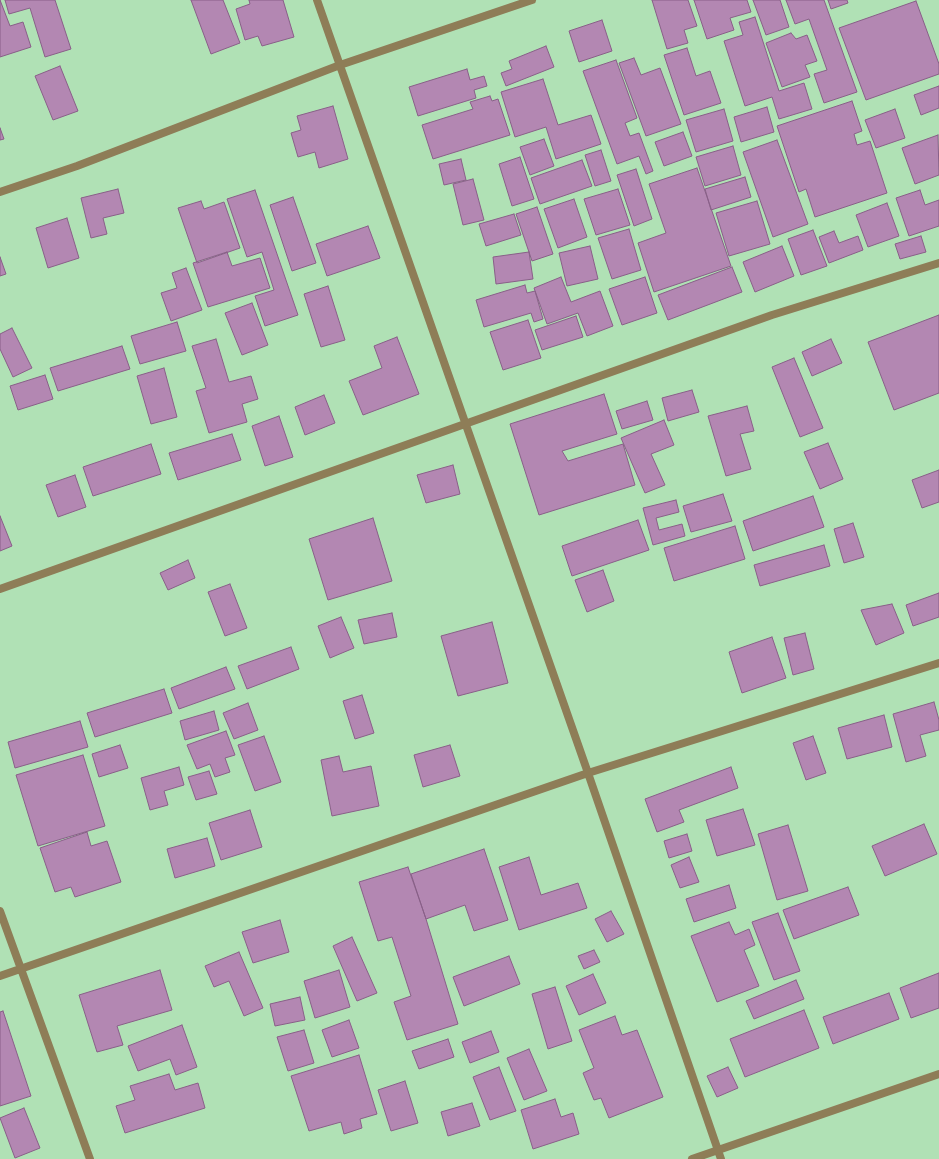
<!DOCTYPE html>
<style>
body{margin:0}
canvas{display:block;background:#b0e1b5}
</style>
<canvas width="939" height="1159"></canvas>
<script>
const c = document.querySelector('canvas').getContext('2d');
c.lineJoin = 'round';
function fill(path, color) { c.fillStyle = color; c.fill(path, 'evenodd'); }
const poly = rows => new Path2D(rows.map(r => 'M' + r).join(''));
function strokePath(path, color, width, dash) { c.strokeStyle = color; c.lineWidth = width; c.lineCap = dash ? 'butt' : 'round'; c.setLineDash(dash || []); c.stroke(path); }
const building = poly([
 [0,0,10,26,23,22,31,47,0,57,0,0],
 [5,0,55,0,71,49,45,57,30,8,9,14,5,0],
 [191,0,223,0,240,43,211,54,191,0],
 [249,0,283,0,294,37,262,46,258,36,245,40,236,9,250,4,249,0],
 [652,0,688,0,697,26,684,30,688,43,667,49,652,0],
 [694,0,747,0,751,12,730,18,734,30,707,39,694,0],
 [753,0,780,0,789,27,766,35,753,0],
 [786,0,824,0,857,92,824,103,814,74,827,70,809,19,795,24,786,0],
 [828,0,847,0,848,3,831,9,828,0],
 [916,1,939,64,939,74,866,100,839,28,916,1],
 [755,17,779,91,804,83,812,109,779,119,772,97,745,106,724,41,743,35,739,22,755,17],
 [602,20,612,51,579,62,569,31,602,20],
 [791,33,796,39,807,35,817,61,805,65,810,77,782,87,766,43,791,33],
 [546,46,554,67,506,86,501,73,512,69,509,61,546,46],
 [687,48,696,76,710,71,721,103,684,115,664,55,687,48],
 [634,58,641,75,660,68,681,124,646,136,619,63,634,58],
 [616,60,637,118,625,123,630,136,639,133,653,171,646,174,639,156,617,164,583,71,616,60],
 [60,66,78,111,53,120,35,76,60,66],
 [467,69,470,80,484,76,487,86,474,90,476,98,418,116,409,87,467,69],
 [543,79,558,125,591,115,601,144,556,159,546,127,515,137,501,92,543,79],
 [939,86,939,108,921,115,914,95,939,86],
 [490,96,492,101,498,99,510,135,433,159,422,125,473,109,470,102,490,96],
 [852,101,862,131,854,134,857,145,870,141,887,193,815,217,806,189,799,192,777,126,852,101],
 [333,106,348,159,319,168,315,152,298,157,291,133,301,130,297,116,333,106],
 [767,107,774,132,741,142,734,117,767,107],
 [724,109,733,141,696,152,686,120,724,109],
 [895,109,905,138,876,148,865,120,895,109],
 [0,128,4,139,0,140,0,128],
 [683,132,692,156,664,166,655,142,683,132],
 [938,135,939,175,915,184,902,148,938,135],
 [544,139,554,166,530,175,520,147,544,139],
 [777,140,808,224,773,237,743,152,777,140],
 [733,146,741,175,705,186,696,157,733,146],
 [601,150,611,181,595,186,585,155,601,150],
 [520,157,534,199,512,206,499,164,520,157],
 [461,159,466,180,444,185,439,164,461,159],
 [582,160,592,186,540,204,531,178,582,160],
 [697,168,731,266,654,292,638,243,666,233,649,184,697,168],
 [636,169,652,219,634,226,617,175,636,169],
 [745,177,751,197,711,210,705,189,745,177],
 [473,179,484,220,463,225,453,184,473,179],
 [118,189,124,213,103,218,107,234,91,238,81,198,118,189],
 [618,189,630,225,596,235,584,199,618,189],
 [255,190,298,315,265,326,255,296,274,290,262,252,247,257,227,199,255,190],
 [920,190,925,205,939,200,939,226,909,236,896,198,920,190],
 [293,197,316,263,292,271,270,205,293,197],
 [574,199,587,237,558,248,544,209,574,199],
 [201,201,204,209,224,202,240,248,197,263,178,208,201,201],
 [757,201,770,244,729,256,716,213,757,201],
 [887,203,899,236,868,247,856,215,887,203],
 [537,207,553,254,532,261,516,214,537,207],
 [514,214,521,235,486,246,479,224,514,214],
 [67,218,79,258,48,268,36,228,67,218],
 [368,226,380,258,327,276,316,244,368,226],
 [629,229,641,270,612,279,598,238,629,229],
 [813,230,827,266,801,275,788,239,813,230],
 [834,231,839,243,858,236,863,250,829,263,819,237,834,231],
 [921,236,926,252,900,259,895,244,921,236],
 [590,246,598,279,567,286,559,253,590,246],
 [782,246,794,276,755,292,743,262,782,246],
 [227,252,232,266,260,258,270,288,208,307,193,263,227,252],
 [529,252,533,279,496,284,493,257,529,252],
 [0,257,6,274,0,276,0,257],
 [732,267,742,292,668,320,658,295,732,267],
 [186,268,202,310,171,321,161,293,177,288,172,273,186,268],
 [561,277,571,302,600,291,613,326,587,336,578,313,547,324,534,288,561,277],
 [645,277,657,313,622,325,609,289,645,277],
 [525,285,527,293,535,291,543,319,534,322,531,313,484,327,476,300,525,285],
 [328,286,345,340,321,347,304,294,328,286],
 [252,303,268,345,242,355,225,313,252,303],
 [939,315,939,393,894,410,868,342,939,315],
 [576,316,583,337,542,350,535,330,576,316],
 [528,320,541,358,503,370,490,332,528,320],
 [177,322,186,351,140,364,131,336,177,322],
 [12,328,32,368,13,377,0,349,0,334,12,328],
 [397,337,419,394,363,415,349,381,382,368,374,346,397,337],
 [216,339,229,382,251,376,258,399,242,404,247,422,209,433,196,391,206,388,192,346,216,339],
 [831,339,842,363,812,376,802,352,831,339],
 [122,346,130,369,58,391,50,368,122,346],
 [794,358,823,428,800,437,772,367,794,358],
 [164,368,177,417,151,424,137,376,164,368],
 [45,375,53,399,18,410,10,386,45,375],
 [692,390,699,412,668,421,662,398,692,390],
 [604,394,617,434,562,451,568,461,623,444,635,485,539,515,510,424,604,394],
 [324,395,335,423,305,435,295,407,324,395],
 [647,401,653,420,622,429,616,411,647,401],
 [747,406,754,431,740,434,751,469,726,476,708,416,747,406],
 [279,416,293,457,265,466,252,426,279,416],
 [664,420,674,445,651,454,665,485,645,493,621,438,664,420],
 [232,434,241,460,178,480,169,453,232,434],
 [828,443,843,479,820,489,804,452,828,443],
 [151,444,161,474,93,496,83,467,151,444],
 [453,465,460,494,426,503,417,475,453,465],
 [939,470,939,502,922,508,912,480,939,470],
 [75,475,86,507,58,517,46,485,75,475],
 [723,494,732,521,691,532,683,506,723,494],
 [813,496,824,527,753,551,743,521,813,496],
 [676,500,679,512,656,518,659,530,682,524,685,536,653,545,643,508,676,500],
 [0,516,12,546,0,551,0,516],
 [373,518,392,581,328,600,309,539,373,518],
 [638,520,649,550,572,576,562,546,638,520],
 [853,523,864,557,844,563,834,529,853,523],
 [735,526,745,559,674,581,664,548,735,526],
 [824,545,830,566,760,586,754,565,824,545],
 [188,560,195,578,168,590,160,573,188,560],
 [603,570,614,601,587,612,575,580,603,570],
 [230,584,247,628,225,636,208,592,230,584],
 [939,593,939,617,913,626,906,605,939,593],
 [892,604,904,633,876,645,861,610,892,604],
 [392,613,397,637,364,644,358,620,392,613],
 [341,617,354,648,330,658,318,626,341,617],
 [492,622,508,683,458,696,441,636,492,622],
 [805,633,814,669,793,675,784,638,805,633],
 [772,637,786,678,742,693,729,652,772,637],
 [291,647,299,669,247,689,238,666,291,647],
 [226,667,235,689,179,709,171,688,226,667],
 [164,689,172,713,95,737,87,713,164,689],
 [362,695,374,733,355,739,343,701,362,695],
 [934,702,939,720,939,730,920,735,926,756,906,762,893,714,934,702],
 [248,703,258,730,234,739,223,713,248,703],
 [214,711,219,730,185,740,180,721,214,711],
 [884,715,892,747,847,759,838,728,884,715],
 [80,721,88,747,15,768,8,742,80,721],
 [226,731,235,755,225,758,230,772,215,777,210,764,197,769,187,745,226,731],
 [264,736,281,782,255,791,238,745,264,736],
 [813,736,826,773,806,780,793,743,813,736],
 [120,745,128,768,99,777,92,754,120,745],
 [450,745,460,776,423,787,414,755,450,745],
 [83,755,105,826,38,846,16,775,83,755],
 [339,756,343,772,371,766,379,806,332,816,321,760,339,756],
 [179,767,184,785,164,791,168,805,150,810,141,778,179,767],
 [731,767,738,788,679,810,684,822,657,832,645,799,731,767],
 [209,771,217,794,196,800,188,777,209,771],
 [743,809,755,845,717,856,706,820,743,809],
 [250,810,262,847,221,860,209,823,250,810],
 [924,824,937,854,885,876,872,846,924,824],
 [788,825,808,891,777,900,758,834,788,825],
 [87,832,91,846,107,841,121,882,75,897,71,887,55,892,40,848,87,832],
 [687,834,692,851,669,858,664,841,687,834],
 [207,838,215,866,175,878,167,849,207,838],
 [484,849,508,920,474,931,465,905,426,919,411,874,484,849],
 [529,857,541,895,578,883,587,908,519,930,499,867,529,857],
 [689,857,699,882,680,888,671,865,689,857],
 [408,867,426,919,458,1024,407,1040,394,1002,411,996,392,937,378,941,359,882,408,867],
 [729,885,736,908,694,922,686,899,729,885],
 [848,887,859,915,794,939,783,910,848,887],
 [611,911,624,934,607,942,595,919,611,911],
 [778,913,800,971,774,980,752,922,778,913],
 [280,920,289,952,253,963,242,932,280,920],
 [729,922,735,935,749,929,755,945,744,950,759,986,717,1002,691,936,729,922],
 [352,937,377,993,357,1001,333,946,352,937],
 [594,950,600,962,584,969,578,956,594,950],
 [239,952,263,1008,244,1016,229,981,214,987,205,966,239,952],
 [509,956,520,984,464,1006,453,977,509,956],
 [160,970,172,1010,117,1026,123,1045,97,1052,79,995,160,970],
 [339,970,350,1007,315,1018,304,981,339,970],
 [939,973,939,1008,911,1018,900,988,939,973],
 [593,974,606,1003,579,1015,566,986,593,974],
 [796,980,804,999,754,1019,746,1001,796,980],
 [555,987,572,1041,548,1049,532,994,555,987],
 [889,993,899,1019,833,1044,823,1017,889,993],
 [300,997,305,1020,275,1026,270,1004,300,997],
 [804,1010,819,1048,745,1077,730,1039,804,1010],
 [3,1011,31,1096,0,1106,0,1012,3,1011],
 [615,1016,622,1035,637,1030,663,1097,609,1118,601,1098,594,1100,583,1073,594,1068,579,1030,615,1016],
 [349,1020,359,1048,332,1057,322,1030,349,1020],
 [182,1025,197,1067,176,1075,170,1059,138,1071,128,1046,182,1025],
 [304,1030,314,1063,288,1071,277,1037,304,1030],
 [491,1031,499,1052,470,1063,462,1042,491,1031],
 [448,1039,454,1057,419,1069,412,1051,448,1039],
 [529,1049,547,1091,524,1100,507,1058,529,1049],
 [359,1055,377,1114,360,1119,362,1128,344,1134,341,1122,309,1131,291,1076,359,1055],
 [499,1067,516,1111,490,1120,473,1077,499,1067],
 [728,1067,738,1088,717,1097,707,1076,728,1067],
 [169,1074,175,1090,198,1083,205,1108,125,1133,116,1106,135,1100,130,1086,169,1074],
 [405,1081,418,1123,391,1131,378,1090,405,1081],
 [555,1099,561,1117,573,1113,579,1134,533,1149,521,1110,555,1099],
 [472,1103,480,1126,448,1136,441,1112,472,1103],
 [24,1108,40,1148,15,1158,0,1118,24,1108]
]);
fill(building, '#b387b2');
strokePath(building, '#895f88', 1);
strokePath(poly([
 [317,0,588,773,721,1159],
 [0,192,77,166,340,65,532,0],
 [0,589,772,315,939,263],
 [0,911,90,1159],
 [0,976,588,773,939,663],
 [692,1159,939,1074]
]), '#8e7d57', 8);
</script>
